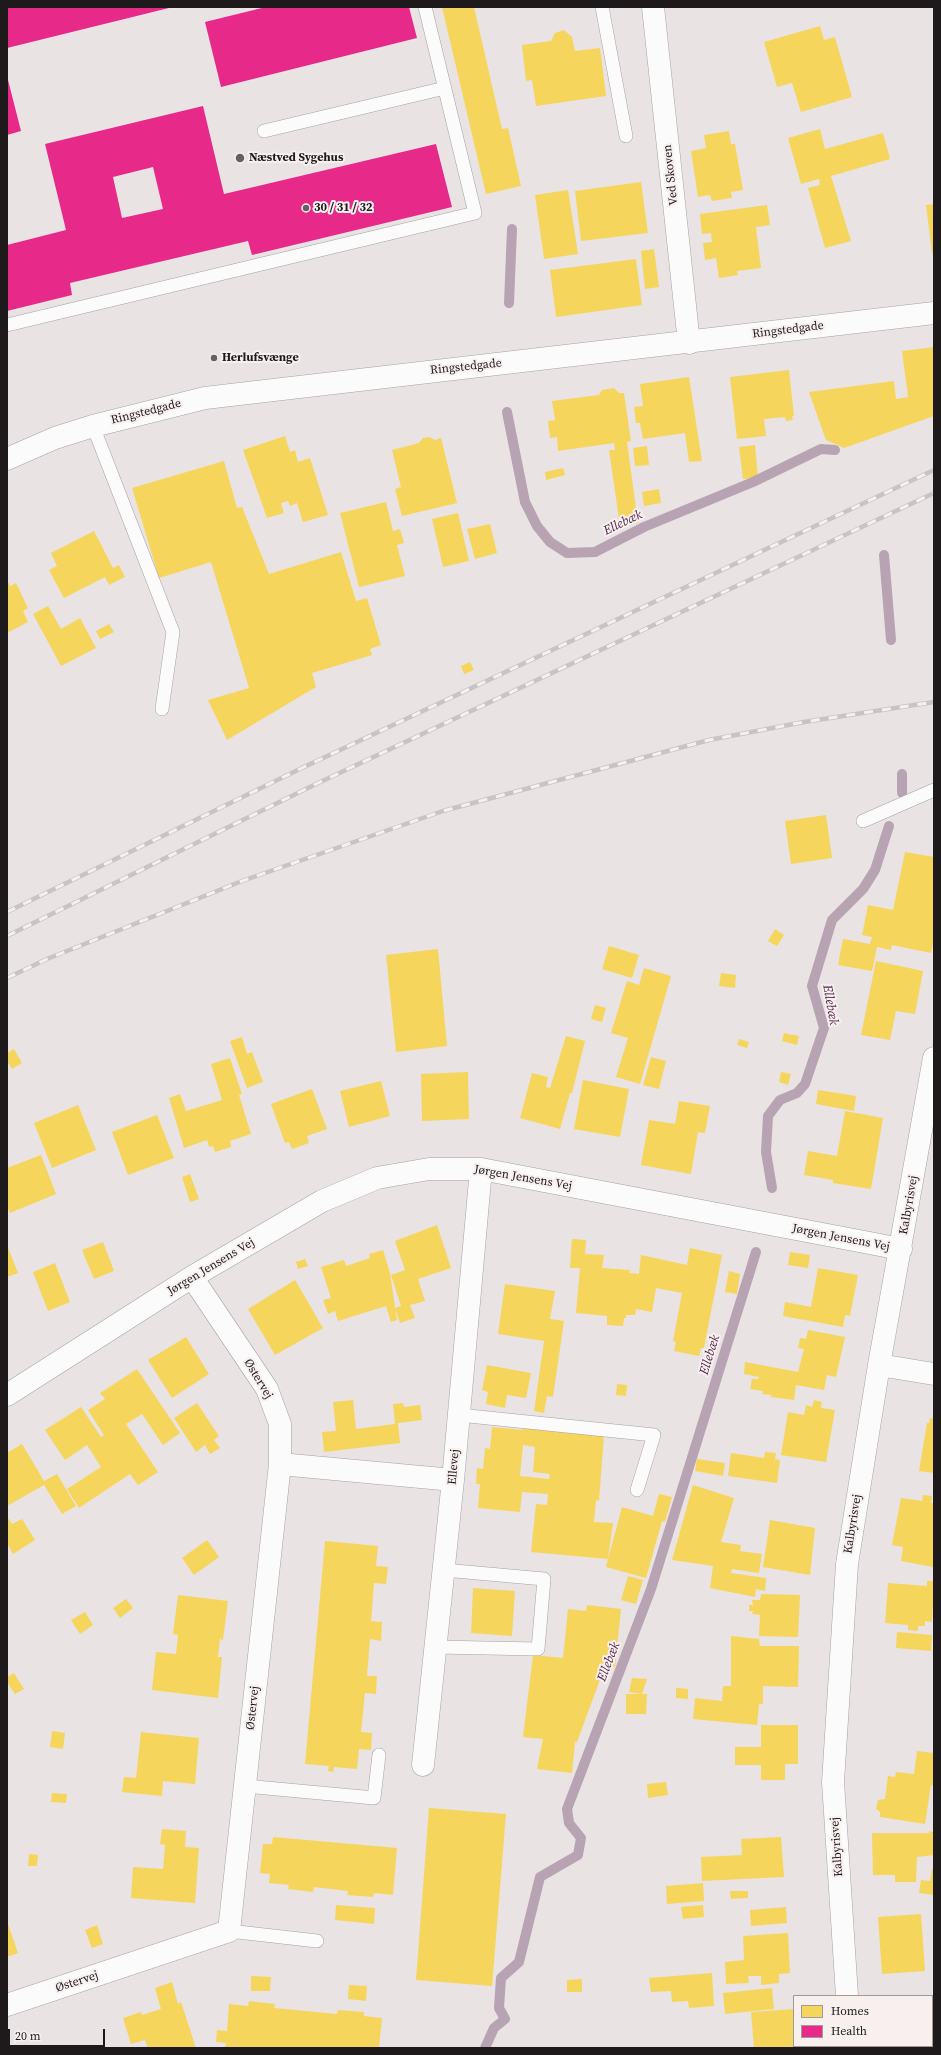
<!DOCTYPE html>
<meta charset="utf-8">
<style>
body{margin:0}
#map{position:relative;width:941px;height:2055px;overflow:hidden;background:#e9e3e3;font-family:"Source Serif 4",serif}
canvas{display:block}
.frame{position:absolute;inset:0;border:8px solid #1e1a1b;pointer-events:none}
.legend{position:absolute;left:793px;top:1995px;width:140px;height:52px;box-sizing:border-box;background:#f8efef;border:1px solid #a19a9a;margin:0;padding:5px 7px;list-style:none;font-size:12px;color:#1e1a1b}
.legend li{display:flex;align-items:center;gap:8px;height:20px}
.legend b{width:20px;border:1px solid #a19a9a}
.scale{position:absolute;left:8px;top:2029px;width:97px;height:18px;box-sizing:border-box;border:2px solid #1e1a1b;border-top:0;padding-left:5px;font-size:12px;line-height:14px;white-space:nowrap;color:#1e1a1b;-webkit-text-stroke:3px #f8efef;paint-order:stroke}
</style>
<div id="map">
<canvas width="941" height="2055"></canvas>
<div class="frame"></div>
<ul class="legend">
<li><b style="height:11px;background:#f6d55c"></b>Homes</li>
<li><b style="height:11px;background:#e7298a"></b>Health</li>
</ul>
<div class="scale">20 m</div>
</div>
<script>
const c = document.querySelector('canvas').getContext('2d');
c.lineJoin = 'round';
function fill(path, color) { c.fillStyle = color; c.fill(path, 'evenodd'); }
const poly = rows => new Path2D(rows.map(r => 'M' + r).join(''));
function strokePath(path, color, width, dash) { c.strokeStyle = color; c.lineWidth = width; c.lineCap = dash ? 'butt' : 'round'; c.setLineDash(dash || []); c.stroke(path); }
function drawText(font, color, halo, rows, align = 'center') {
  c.font = font + ' "Source Serif 4",serif'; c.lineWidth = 4; c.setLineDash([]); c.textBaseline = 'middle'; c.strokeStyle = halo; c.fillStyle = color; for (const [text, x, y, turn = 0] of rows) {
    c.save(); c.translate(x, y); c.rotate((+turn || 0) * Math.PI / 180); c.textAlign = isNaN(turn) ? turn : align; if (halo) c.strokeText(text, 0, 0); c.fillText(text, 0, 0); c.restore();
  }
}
fill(poly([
 [442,7,474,7,502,129,508,128,521,186,486,194],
 [820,26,824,40,835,37,852,97,801,112,792,83,777,87,764,42],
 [564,30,572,37,575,51,600,48,606,96,536,106,532,80,526,81,522,45,551,41,555,33],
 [820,129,825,149,883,133,890,159,831,176,851,241,825,248,808,188,820,185,819,179,801,184,788,138],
 [729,131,731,144,735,144,743,190,731,192,732,198,712,201,710,195,698,197,691,151,706,148,704,135],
 [641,182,648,233,581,241,575,191],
 [568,190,578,254,544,259,535,195],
 [934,204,934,253,932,253,926,205],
 [767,205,770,225,756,227,761,268,737,271,738,275,719,278,716,258,705,260,703,243,712,242,711,233,702,234,700,214],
 [654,249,659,287,645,289,641,251],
 [636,259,642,305,556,317,550,270],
 [934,347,934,416,844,448,826,440,809,392,894,381,896,399,908,397,902,351],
 [789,370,794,416,792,416,793,420,786,421,785,417,764,419,766,436,737,439,730,377],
 [689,377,702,461,689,462,685,433,643,439,640,423,636,423,634,407,643,406,640,384],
 [614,388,619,393,624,393,631,441,627,442,638,523,620,526,609,450,615,450,614,443,558,451,557,437,550,438,548,421,555,420,552,401,599,395,602,390],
 [285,436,290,452,295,450,298,462,310,458,328,515,303,522,297,503,290,506,288,501,281,503,284,513,267,518,243,450],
 [429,437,435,440,441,438,457,503,402,516,395,489,401,487,392,450,419,443,423,438],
 [755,445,758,478,743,479,739,447],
 [647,446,649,465,635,466,633,448],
 [224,461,237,508,242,507,269,574,341,552,356,601,367,598,381,645,370,649,372,655,312,673,316,687,227,740,208,700,249,688,211,562,159,578,132,488],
 [563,468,565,475,546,480,545,472],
 [659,489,661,503,644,506,642,492],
 [386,502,393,531,400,529,404,543,397,545,405,576,359,587,340,513],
 [458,513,469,561,443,567,432,519],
 [490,524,497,553,475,559,467,529],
 [94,531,113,568,119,565,125,577,109,585,105,577,64,598,49,570,57,566,51,553],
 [7,580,10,586,16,583,28,608,23,611,28,622,7,633],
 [48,606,61,629,80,618,96,648,61,666,33,614],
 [109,624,114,632,100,639,96,631],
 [470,662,474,670,464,674,461,666],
 [826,815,832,858,791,864,785,821],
 [905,852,934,857,934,938,931,953,892,945,891,950,877,947,872,971,838,965,843,939,870,944,872,937,862,935,868,905,893,910],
 [775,929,784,935,777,946,768,941],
 [609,946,639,955,632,978,602,969],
 [438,949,447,1046,396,1052,386,955],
 [876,961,923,971,915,1014,896,1011,890,1040,861,1035],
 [644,968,671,976,640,1084,616,1077,628,1038,611,1033,627,981,639,985],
 [721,973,736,975,735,988,719,986],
 [595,1005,606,1008,602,1022,591,1019],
 [784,1033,799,1036,797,1045,782,1041],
 [566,1036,585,1041,572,1093,570,1093,560,1129,520,1118,532,1073,548,1077,546,1087,550,1088],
 [242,1037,247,1054,252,1052,263,1082,247,1088,230,1041],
 [739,1039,749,1042,747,1048,737,1045],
 [14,1049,22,1063,12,1069,7,1061,7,1053],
 [651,1057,666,1061,659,1089,643,1085],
 [230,1058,242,1094,239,1095,251,1134,230,1141,231,1147,215,1152,213,1146,209,1147,207,1140,184,1148,169,1098,180,1094,186,1111,222,1100,211,1064],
 [468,1072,469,1119,422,1121,421,1074],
 [781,1072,791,1074,788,1085,779,1082],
 [583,1080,629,1089,620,1137,574,1129],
 [381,1081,390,1116,349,1127,340,1091],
 [312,1089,327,1129,307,1136,309,1143,292,1149,289,1142,285,1143,271,1104],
 [818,1090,856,1096,854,1111,816,1104],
 [679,1101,710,1106,705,1133,698,1132,691,1174,641,1165,649,1120,675,1124],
 [78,1105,96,1150,52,1168,34,1123],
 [845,1111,883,1118,871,1189,833,1183,833,1180,804,1175,808,1151,837,1156],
 [157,1115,174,1158,128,1175,112,1132],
 [41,1155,56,1194,10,1213,7,1206,7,1168],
 [190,1174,199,1199,190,1202,182,1177],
 [437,1225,451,1268,418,1279,425,1301,410,1305,415,1318,400,1323,395,1308,401,1306,391,1275,405,1270,395,1241],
 [572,1239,586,1240,585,1254,604,1255,602,1268,630,1270,629,1273,639,1274,641,1255,687,1265,690,1248,722,1255,704,1348,701,1348,699,1356,674,1351,676,1342,673,1341,682,1293,656,1288,652,1312,636,1309,635,1315,626,1315,626,1318,624,1318,623,1326,607,1325,607,1316,576,1313,580,1268,570,1268],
 [103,1242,114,1271,94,1279,82,1250],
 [7,1245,18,1273,7,1277],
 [383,1250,390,1273,397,1320,391,1322,386,1306,338,1321,335,1311,328,1314,323,1300,331,1298,321,1267,344,1260,346,1266,370,1258,369,1254],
 [790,1252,810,1255,808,1268,788,1265],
 [305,1259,308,1266,298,1269,296,1262],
 [55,1263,70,1302,48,1311,33,1272],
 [818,1268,858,1275,850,1316,845,1315,843,1327,783,1316,785,1302,811,1307],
 [729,1271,740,1274,737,1294,725,1292],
 [295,1280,323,1328,275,1355,248,1309],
 [505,1284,555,1291,550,1319,564,1321,553,1397,547,1396,544,1413,534,1411,544,1341,498,1334],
 [808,1330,845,1337,836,1377,827,1375,824,1390,796,1385,794,1400,771,1397,771,1395,762,1394,763,1391,750,1389,752,1379,758,1379,759,1377,744,1374,745,1362,798,1372,804,1349,798,1348,800,1338,806,1339],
 [186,1337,209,1374,172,1398,148,1360],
 [487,1365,531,1373,526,1398,507,1395,505,1408,486,1404,488,1392,482,1390],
 [137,1369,180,1433,163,1445,142,1414,126,1424,158,1472,138,1485,130,1474,79,1508,67,1489,101,1467,87,1445,65,1460,45,1430,81,1407,101,1437,104,1435,88,1410,105,1399,100,1393],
 [617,1384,627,1385,626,1396,616,1395],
 [353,1400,356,1429,395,1424,393,1404,403,1403,404,1407,420,1405,422,1420,398,1423,400,1443,324,1452,322,1432,336,1431,333,1402],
 [814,1400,822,1402,821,1408,835,1410,826,1462,781,1455,788,1412,804,1415,806,1405,812,1407],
 [197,1403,219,1436,214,1440,220,1448,210,1454,205,1445,196,1452,174,1418],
 [930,1418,934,1419,934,1473,919,1471,927,1423,929,1423],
 [492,1427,523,1430,523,1427,604,1435,599,1501,596,1500,594,1522,613,1523,608,1559,622,1507,653,1516,659,1494,672,1497,665,1522,662,1521,646,1578,606,1567,608,1559,531,1552,536,1504,547,1505,548,1494,522,1492,520,1512,478,1508,480,1484,476,1484,477,1468,483,1469,485,1448,490,1449],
 [523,1445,535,1447,533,1472,550,1474,549,1479,520,1476],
 [22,1444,44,1481,57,1474,76,1506,62,1514,44,1485,7,1506,7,1453],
 [765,1452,776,1453,775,1459,780,1460,777,1483,728,1476,731,1453,764,1458],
 [697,1459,725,1463,723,1476,695,1471],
 [693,1485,734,1498,721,1542,741,1545,740,1551,762,1554,759,1573,732,1569,731,1573,766,1578,765,1591,756,1589,755,1597,710,1588,713,1566,672,1560],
 [923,1495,932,1496,931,1503,934,1503,933,1567,901,1561,903,1547,892,1545,901,1498,922,1501],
 [9,1519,12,1524,22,1519,35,1540,13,1554,7,1543,7,1520],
 [770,1520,815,1528,810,1575,763,1567],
 [207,1540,219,1557,194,1575,182,1558],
 [325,1541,378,1546,376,1566,388,1567,386,1584,374,1583,371,1621,382,1622,381,1641,370,1639,367,1676,377,1676,376,1694,365,1693,361,1732,372,1733,371,1750,359,1749,357,1769,334,1767,333,1772,328,1771,329,1766,305,1764],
 [628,1576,643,1580,636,1604,621,1600],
 [927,1581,934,1581,932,1622,925,1621,925,1626,918,1626,918,1631,908,1630,908,1625,885,1623,888,1583,927,1586],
 [473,1588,515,1591,512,1636,471,1633],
 [761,1594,800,1595,798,1637,759,1636,760,1615,752,1614,753,1611,749,1611,749,1605,753,1605,752,1600,760,1600],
 [178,1595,228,1601,223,1640,220,1639,218,1657,222,1657,218,1698,152,1690,156,1652,176,1654,178,1635,173,1634],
 [126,1599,133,1608,120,1618,113,1608],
 [587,1605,621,1609,615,1667,605,1666,577,1742,575,1742,572,1773,537,1769,543,1739,523,1737,533,1655,563,1658,568,1609,586,1611],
 [85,1612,93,1625,80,1634,71,1620],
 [897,1632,932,1635,931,1651,896,1648],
 [731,1636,759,1639,760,1646,799,1646,798,1687,763,1686,763,1704,759,1704,757,1725,693,1719,695,1698,722,1701,723,1686,731,1686],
 [14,1673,24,1689,15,1694,7,1682,7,1677],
 [632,1678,647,1679,642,1694,629,1692],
 [676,1688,688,1689,688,1699,676,1698],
 [626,1694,647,1694,646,1714,626,1714],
 [761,1725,798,1725,798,1764,785,1764,785,1780,761,1780,761,1765,735,1765,735,1747,761,1747],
 [52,1731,65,1733,63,1749,50,1747],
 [141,1732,199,1738,195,1784,163,1781,162,1796,122,1792,124,1777,136,1778],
 [917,1751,934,1753,934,1786,931,1785,925,1824,880,1817,880,1812,876,1809,878,1800,885,1799,888,1776,895,1777,896,1772,914,1774],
 [666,1782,668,1795,648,1798,647,1784],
 [52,1793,67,1794,66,1803,51,1802],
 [429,1808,506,1814,492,1986,416,1980],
 [162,1829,186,1831,185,1847,199,1848,195,1903,131,1898,133,1867,163,1869,165,1845,160,1844],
 [929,1831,934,1832,934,1855,917,1857,916,1882,895,1882,895,1875,873,1875,872,1833,929,1833],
 [273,1837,397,1848,393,1895,374,1893,373,1897,347,1895,348,1891,314,1887,313,1892,288,1889,289,1885,269,1883,270,1874,260,1873,263,1844,272,1844],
 [781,1837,784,1877,702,1881,701,1857,742,1855,741,1839],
 [29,1854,38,1855,37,1866,28,1866],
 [932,1869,934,1869,934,1895,919,1893,921,1880,930,1881],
 [703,1883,704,1901,667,1904,666,1886],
 [730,1891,748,1891,748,1898,731,1899],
 [336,1905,375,1908,374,1924,335,1920],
 [703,1905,704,1917,683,1919,681,1907],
 [786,1907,787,1923,751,1926,750,1910],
 [921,1914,925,1971,882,1974,878,1917],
 [7,1921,18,1953,7,1957],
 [97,1925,103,1944,92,1948,85,1930],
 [788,1933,790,1973,779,1974,779,1983,761,1985,761,1976,748,1976,749,1983,726,1984,725,1962,744,1960,743,1936],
 [712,1973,714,2006,689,2008,688,2001,672,2002,671,1991,651,1992,649,1978],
 [251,1976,271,1977,270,1991,251,1991],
 [582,1979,582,1992,567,1992,567,1980],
 [172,1982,178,2004,181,2002,196,2048,148,2048,145,2040,131,2044,123,2018,141,2012,142,2015,161,2009,155,1988],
 [349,1985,367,1986,366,2001,348,1999],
 [772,1988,774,2009,725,2014,723,1993],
 [249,2001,275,2004,274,2008,337,2014,338,2010,364,2012,364,2016,382,2018,379,2048,225,2048,226,2043,216,2042,217,2030,227,2031,229,2004,248,2006],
 [794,2009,794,2046,817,2046,817,2048,754,2048,751,2012]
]), '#f6d55c');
fill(poly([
 [7,7,169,7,169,8,7,48],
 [266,7,409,7,417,38,221,87,205,22],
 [7,76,21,131,7,135],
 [203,106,224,194,436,144,452,207,252,255,248,241,70,283,72,295,7,311,7,245,66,230,45,144],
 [153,167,163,209,122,218,113,177]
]), '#e7298a');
strokePath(poly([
 [509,303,512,229],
 [507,412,525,502,537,526,550,542,567,553,595,552,644,527,753,482,821,449,835,450],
 [884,555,891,640],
 [902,774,902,793],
 [772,1188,766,1152,768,1116,780,1100,797,1093,805,1084,824,1028,812,986,832,920,863,889,875,870,889,826],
 [485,2048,494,2028,505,2019,499,2008,501,1978,519,1962,540,1877,578,1855,581,1838,569,1823,567,1809,651,1589,756,1252]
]), '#b8a3b3', 10);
const lane = poly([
 [602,7,626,136],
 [264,131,445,88],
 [7,325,475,213,425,7],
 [93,426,173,632,162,709],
 [863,821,934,790],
 [459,1415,654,1435,637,1490],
 [435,1647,538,1649,544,1579,444,1570],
 [245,1786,374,1798,379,1755],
 [229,1931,317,1941]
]);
const street = poly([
 [653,7,689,343],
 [879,1365,934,1374],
 [7,1395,192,1277,322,1201,377,1178,429,1169,481,1169,901,1249],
 [280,1464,453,1480],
 [423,1765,453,1480,481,1169],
 [847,1996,833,1782,847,1564,879,1365,934,1058],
 [7,2005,229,1931,280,1464,280,1424,267,1389,192,1277],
 [932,2039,934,2039],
 [851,2046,851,2048]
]);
const secondary = poly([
 [7,459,55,438,93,426,205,398,934,313]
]);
strokePath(lane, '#a5a2a2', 14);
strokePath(street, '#a5a2a2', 23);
strokePath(secondary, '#a5a2a2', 23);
strokePath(lane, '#fcfbfb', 13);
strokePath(street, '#fcfbfb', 22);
strokePath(secondary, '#fcfbfb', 22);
const rail = poly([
 [7,912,304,767,934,470],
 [7,936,314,785,934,493],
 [7,978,47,959,242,881,443,811,709,740,804,722,934,702]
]);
strokePath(rail, '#c6c4c4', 4.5);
strokePath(rail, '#f8efef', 3, [9]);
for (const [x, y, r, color] of [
 [240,158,5,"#656061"],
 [306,208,4,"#656061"],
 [214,358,4,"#656061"]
]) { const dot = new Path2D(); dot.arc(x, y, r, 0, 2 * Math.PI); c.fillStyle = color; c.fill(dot); strokePath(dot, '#f8efef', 1.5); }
drawText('bold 12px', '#1e1a1b', '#f8efef', [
 ["Næstved Sygehus",249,158],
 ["30 / 31 / 32",314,208],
 ["Herlufsvænge",222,358]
], 'left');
drawText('12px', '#1e1a1b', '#f8efef', [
 ["Ved Skoven",671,175,-96],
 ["Ringstedgade",788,330,-7],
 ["Ringstedgade",466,367,-6],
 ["Ringstedgade",146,412,-14],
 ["Jørgen Jensens Vej",523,1178,10],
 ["Kalbyrisvej",909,1205,-80],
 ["Jørgen Jensens Vej",841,1238,11],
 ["Jørgen Jensens Vej",211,1267,-31],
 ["Østervej",258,1379,59],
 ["Ellevej",454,1467,-85],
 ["Kalbyrisvej",853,1524,-81],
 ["Østervej",253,1708,-84],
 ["Kalbyrisvej",837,1847,-94],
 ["Østervej",77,1982,-18]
]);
drawText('italic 13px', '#51294c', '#f8efef', [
 ["Ellebæk",623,523,-26],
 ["Ellebæk",830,1005,80],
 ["Ellebæk",710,1355,-73],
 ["Ellebæk",609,1662,-69]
]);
</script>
